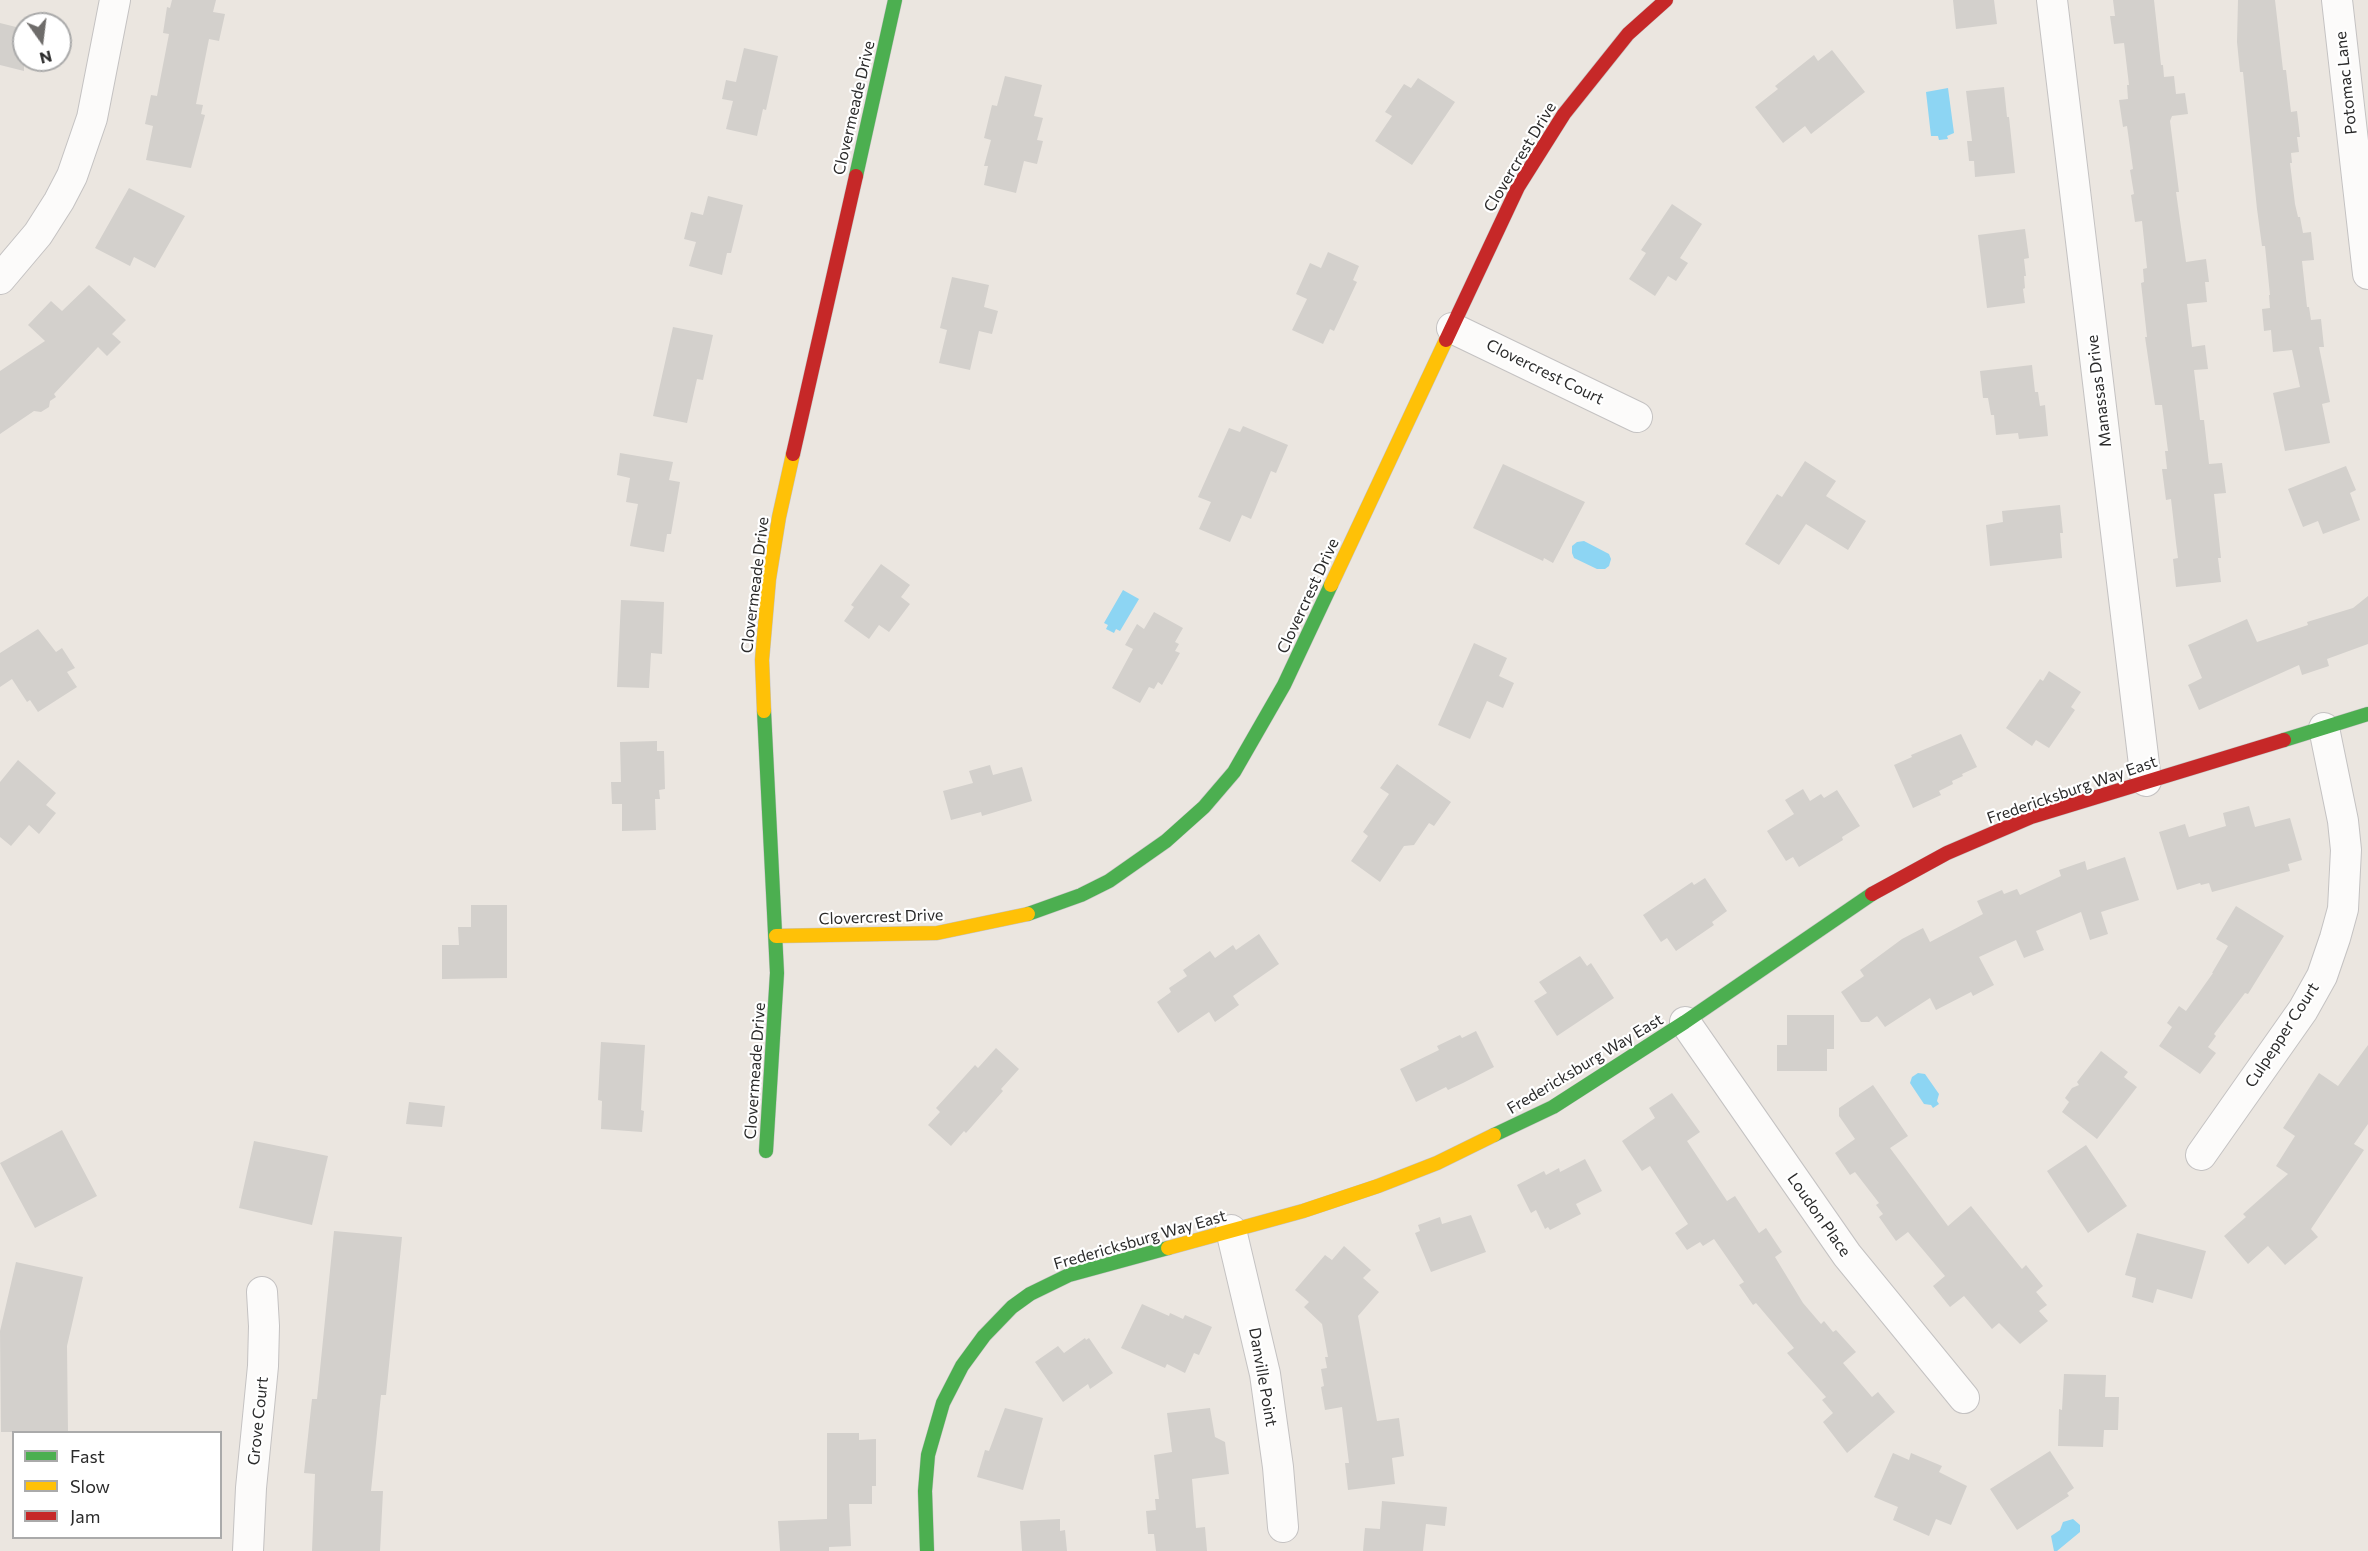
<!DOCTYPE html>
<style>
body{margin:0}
#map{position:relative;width:2368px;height:1551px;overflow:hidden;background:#ebe6e0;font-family:Commissioner,sans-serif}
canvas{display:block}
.legend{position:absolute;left:12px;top:1431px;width:210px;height:108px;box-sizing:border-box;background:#fff;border:2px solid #aaa;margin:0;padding:8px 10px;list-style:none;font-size:18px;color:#2b2b2b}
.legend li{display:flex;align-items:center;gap:12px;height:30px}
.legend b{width:30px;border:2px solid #aaa}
.north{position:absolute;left:12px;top:12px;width:60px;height:60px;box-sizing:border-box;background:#fff;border:2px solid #aaa;border-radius:50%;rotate:166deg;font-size:16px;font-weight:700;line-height:24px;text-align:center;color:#2b2b2b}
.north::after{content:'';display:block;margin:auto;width:21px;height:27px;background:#6e6c6a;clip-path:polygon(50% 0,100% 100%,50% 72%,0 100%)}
</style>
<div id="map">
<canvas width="2368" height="1551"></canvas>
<ul class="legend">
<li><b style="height:8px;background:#4caf50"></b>Fast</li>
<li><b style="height:8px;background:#ffc107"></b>Slow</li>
<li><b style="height:8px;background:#c62828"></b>Jam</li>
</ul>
<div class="north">N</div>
</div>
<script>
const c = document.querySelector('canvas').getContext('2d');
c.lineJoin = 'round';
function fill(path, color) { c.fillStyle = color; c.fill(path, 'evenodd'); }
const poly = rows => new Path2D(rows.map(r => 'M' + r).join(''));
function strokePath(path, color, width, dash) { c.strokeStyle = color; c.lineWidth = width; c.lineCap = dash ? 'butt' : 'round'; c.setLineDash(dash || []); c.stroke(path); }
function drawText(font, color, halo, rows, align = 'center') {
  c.font = font + ' Commissioner,sans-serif'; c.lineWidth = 4.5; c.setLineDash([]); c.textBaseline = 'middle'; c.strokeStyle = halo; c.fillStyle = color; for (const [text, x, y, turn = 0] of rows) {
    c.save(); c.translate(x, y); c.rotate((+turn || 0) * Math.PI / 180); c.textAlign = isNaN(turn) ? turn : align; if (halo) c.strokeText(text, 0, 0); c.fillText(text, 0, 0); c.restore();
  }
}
fill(poly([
 [1948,88,1954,133,1947,136,1948,139,1939,140,1938,136,1931,136,1926,92],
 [1584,541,1609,554,1611,559,1609,566,1605,569,1597,569,1574,558,1572,553,1572,546,1577,542],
 [1123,590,1139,599,1120,631,1116,629,1114,633,1106,629,1108,625,1104,623],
 [1918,1073,1925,1074,1939,1094,1937,1101,1939,1104,1933,1108,1931,1105,1924,1104,1910,1083,1912,1077],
 [2073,1519,2080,1525,2080,1532,2057,1551,2054,1551,2051,1536,2060,1530,2063,1522]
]), '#8dd5f3');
fill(poly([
 [172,0,216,0,213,12,225,14,219,41,209,39,196,104,203,105,201,114,205,115,191,168,146,160,153,126,145,124,151,95,157,96,169,34,163,33,167,7,170,8],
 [1953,0,1994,0,1997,24,1956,29],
 [2113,0,2154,0,2161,65,2163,65,2164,77,2174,76,2176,94,2185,93,2188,114,2172,116,2170,121,2179,192,2176,192,2186,262,2206,259,2209,282,2205,282,2207,302,2187,304,2192,347,2205,345,2208,369,2194,370,2200,420,2204,420,2209,464,2222,463,2226,493,2214,494,2221,558,2218,558,2221,582,2176,587,2173,559,2178,558,2176,543,2171,499,2166,500,2162,469,2167,469,2165,451,2168,451,2162,405,2155,405,2145,337,2147,337,2141,283,2144,282,2143,269,2147,268,2142,221,2135,222,2131,195,2134,194,2130,170,2133,169,2127,126,2123,127,2119,100,2128,99,2127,85,2129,85,2124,43,2114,44,2110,16,2115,16],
 [2238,0,2275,0,2283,70,2286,70,2291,112,2297,111,2300,137,2297,137,2299,152,2291,153,2292,163,2290,163,2295,204,2298,217,2300,217,2303,233,2311,232,2314,260,2302,261,2307,307,2309,307,2311,320,2321,319,2324,347,2319,347,2330,402,2322,404,2330,443,2285,451,2273,393,2300,387,2292,350,2273,352,2271,330,2264,331,2262,309,2270,308,2269,295,2270,295,2265,246,2262,246,2257,209,2243,72,2240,72,2237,42],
 [0,23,24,29,24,71,0,65],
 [744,48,778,56,766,110,763,109,757,136,726,129,733,101,722,99,726,80,736,82],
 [1832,50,1865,92,1811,134,1805,126,1783,143,1755,107,1778,89,1775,86,1814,55,1818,61],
 [1005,76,1042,85,1034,116,1043,118,1037,140,1043,141,1037,164,1024,161,1016,193,984,185,988,166,984,166,991,140,984,138,992,105,997,106],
 [1418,78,1455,102,1412,165,1375,141,1392,116,1385,112,1404,84,1411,88],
 [2004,87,2007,117,2009,117,2015,173,1975,177,1974,161,1969,161,1967,141,1972,141,1966,91],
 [129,188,185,216,155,268,134,257,130,266,95,248],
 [708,196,743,205,731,253,727,253,722,275,689,266,696,242,684,239,691,212,703,215],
 [1672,204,1702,224,1680,258,1688,263,1676,281,1668,276,1655,296,1629,279,1646,253,1641,250],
 [2025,229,2029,258,2024,259,2026,276,2024,276,2025,288,2023,289,2025,303,1987,308,1978,235],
 [1328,252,1359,266,1353,280,1357,282,1334,331,1330,329,1323,344,1292,330,1307,299,1296,294,1310,263,1321,268],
 [952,277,989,285,984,307,998,311,992,334,979,331,970,370,939,363,947,330,940,328],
 [89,285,126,320,112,334,121,342,107,356,98,347,54,394,56,397,50,401,49,407,41,412,34,411,0,434,0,371,45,341,28,325,51,301,62,311],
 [673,327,713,335,703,380,697,379,687,423,653,416],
 [2032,365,2035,392,2038,392,2040,406,2045,405,2048,436,2019,439,2018,433,1996,435,1994,415,1991,415,1988,398,1983,398,1980,371],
 [1243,426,1288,445,1276,473,1271,471,1251,519,1242,515,1230,542,1199,529,1211,502,1198,497,1229,428,1240,432],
 [620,453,673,462,669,480,680,482,671,534,667,534,664,552,630,546,638,504,626,502,630,478,617,475],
 [1805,461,1836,481,1826,496,1866,521,1848,550,1806,524,1779,565,1745,544,1777,494,1782,497],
 [1503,464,1585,502,1553,563,1544,558,1543,561,1473,528],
 [2346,466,2356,490,2350,493,2360,520,2323,534,2318,521,2303,527,2288,489],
 [2060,505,2063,533,2060,533,2062,558,1990,566,1986,525,2003,522,2002,511],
 [881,564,910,585,901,597,910,604,889,632,879,625,869,639,844,621,854,607,851,605],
 [2368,596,2368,644,2327,659,2329,666,2302,675,2299,665,2199,710,2188,685,2202,678,2188,645,2247,619,2257,642,2308,625,2307,622,2353,608],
 [621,600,664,602,662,654,651,653,649,688,617,687],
 [1154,612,1183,628,1175,642,1179,644,1175,651,1180,653,1162,685,1158,682,1154,689,1149,687,1140,703,1112,688,1133,649,1125,645,1137,624,1144,629],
 [38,629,56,652,62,648,75,668,67,672,77,687,38,712,30,700,27,702,12,679,0,687,0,653],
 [1474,643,1507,658,1499,676,1514,683,1503,708,1487,701,1470,739,1438,725],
 [2049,671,2081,692,2071,707,2075,710,2049,748,2036,740,2032,746,2006,728,2040,679,2043,681],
 [1961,734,1977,767,1962,774,1963,776,1952,781,1953,784,1939,791,1941,795,1913,808,1894,765,1912,757,1911,755],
 [657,741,657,751,664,751,665,789,659,790,660,799,655,799,656,830,622,831,622,804,612,804,611,782,621,782,620,742],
 [18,760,56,793,46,805,56,813,39,834,29,825,11,846,0,837,0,782],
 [1397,764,1451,802,1434,826,1429,823,1414,845,1404,846,1380,882,1351,861,1368,836,1363,832,1389,794,1380,788],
 [990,765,993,775,1022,767,1032,801,982,816,981,812,951,820,943,791,973,783,969,771],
 [1803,789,1810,801,1821,794,1824,798,1837,790,1860,826,1842,837,1843,840,1799,867,1793,857,1786,861,1767,831,1794,814,1785,800],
 [2249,806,2255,827,2290,818,2302,860,2288,864,2290,871,2212,892,2209,883,2201,885,2200,883,2177,890,2159,832,2185,824,2189,837,2226,826,2223,813],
 [2125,857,2139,900,2101,912,2108,934,2090,940,2081,912,2036,931,2044,950,2024,958,2016,940,1979,957,1994,985,1973,996,1971,992,1936,1010,1930,998,1885,1027,1877,1016,1869,1022,1861,1022,1841,992,1864,976,1860,970,1902,939,1923,928,1930,942,1983,914,1977,901,2002,890,2004,894,2017,889,2020,895,2061,876,2059,870,2085,861,2087,870],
 [1705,878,1727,911,1712,922,1714,925,1676,951,1667,938,1661,942,1643,915,1692,882,1694,885],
 [471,905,507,905,507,978,442,979,442,945,459,945,458,927,471,927],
 [2236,906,2284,936,2248,994,2245,993,2214,1034,2216,1036,2208,1047,2216,1053,2200,1074,2159,1046,2172,1027,2167,1023,2179,1006,2186,1011,2213,973,2212,973,2228,946,2216,939],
 [1259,934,1279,964,1233,996,1239,1005,1215,1022,1209,1012,1178,1033,1157,1002,1171,992,1169,988,1187,976,1183,970,1210,951,1215,958,1233,945,1236,950],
 [1580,956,1587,966,1591,963,1614,998,1557,1036,1534,1001,1547,993,1539,982],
 [1787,1015,1834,1015,1834,1049,1827,1049,1827,1071,1777,1071,1777,1045,1787,1045],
 [1476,1031,1494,1067,1463,1083,1448,1090,1446,1087,1416,1102,1400,1069,1439,1050,1437,1046,1460,1035,1462,1038],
 [601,1042,645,1045,641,1110,644,1111,642,1132,601,1129,602,1101,598,1100],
 [2368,1045,2368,1124,2354,1144,2364,1150,2311,1229,2318,1237,2285,1265,2268,1246,2248,1264,2224,1236,2246,1217,2243,1214,2288,1174,2276,1166,2295,1136,2283,1128,2319,1073,2338,1086],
 [996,1048,1019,1069,1001,1089,1003,1091,966,1133,964,1131,951,1146,928,1125,940,1112,936,1108,975,1065,978,1068],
 [2101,1051,2128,1072,2124,1077,2137,1087,2097,1139,2062,1112,2069,1102,2065,1098,2072,1088,2079,1085,2077,1082],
 [1873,1085,1908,1136,1890,1148,1948,1226,1971,1206,2022,1269,2026,1265,2043,1286,2036,1292,2047,1305,2039,1311,2048,1321,2020,1344,1999,1323,1992,1329,1964,1296,1950,1307,1933,1286,1945,1276,1908,1232,1896,1241,1879,1217,1883,1214,1876,1205,1879,1203,1855,1172,1850,1175,1835,1153,1855,1139,1839,1116,1839,1108],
 [1672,1093,1700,1132,1687,1141,1727,1201,1735,1196,1759,1233,1766,1228,1782,1252,1775,1257,1803,1303,1821,1324,1824,1321,1833,1332,1836,1330,1856,1352,1843,1363,1872,1397,1878,1392,1895,1412,1847,1453,1823,1422,1833,1413,1822,1400,1826,1397,1787,1353,1794,1348,1756,1303,1753,1305,1739,1285,1744,1282,1714,1239,1703,1246,1700,1242,1687,1250,1675,1233,1688,1224,1650,1166,1642,1171,1622,1141,1655,1118,1649,1108],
 [409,1102,445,1106,442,1127,406,1124],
 [62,1130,97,1196,35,1228,0,1163],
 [254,1141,328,1156,312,1225,239,1208],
 [2086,1145,2127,1206,2088,1233,2047,1171],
 [1585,1159,1602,1191,1576,1204,1581,1214,1550,1230,1548,1227,1545,1229,1536,1210,1531,1213,1517,1185,1544,1171,1546,1175,1559,1168,1560,1172],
 [1471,1215,1486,1252,1431,1272,1415,1233,1420,1231,1418,1225,1440,1217,1442,1224],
 [334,1231,402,1237,386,1395,381,1395,371,1491,383,1491,380,1551,312,1551,315,1474,304,1473,312,1399,317,1399],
 [2137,1233,2206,1251,2192,1299,2157,1289,2153,1303,2132,1297,2136,1278,2125,1275],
 [1344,1246,1371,1270,1363,1278,1379,1292,1358,1316,1377,1421,1399,1418,1404,1456,1392,1458,1395,1484,1348,1490,1345,1463,1349,1463,1342,1407,1325,1410,1321,1387,1324,1386,1321,1369,1327,1368,1325,1357,1328,1357,1322,1324,1304,1307,1309,1302,1295,1290,1325,1255,1332,1260],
 [16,1262,83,1277,67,1346,68,1432,1,1432,0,1331],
 [1142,1304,1169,1316,1170,1313,1183,1319,1185,1315,1212,1327,1199,1355,1194,1353,1185,1373,1167,1364,1165,1368,1121,1348],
 [1085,1338,1086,1340,1089,1338,1113,1373,1090,1389,1088,1384,1063,1402,1035,1362,1058,1346,1064,1353],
 [2064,1374,2106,1375,2105,1397,2119,1397,2118,1430,2104,1430,2103,1447,2058,1446,2059,1409,2062,1410],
 [1005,1408,1043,1418,1023,1490,977,1477,985,1450,989,1451],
 [1210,1408,1215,1437,1225,1442,1229,1474,1192,1479,1196,1528,1205,1527,1207,1551,1156,1551,1154,1534,1148,1534,1146,1511,1156,1510,1155,1499,1159,1499,1154,1455,1172,1452,1167,1413],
 [827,1433,859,1433,859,1440,876,1439,876,1486,872,1486,872,1504,849,1504,851,1546,829,1547,829,1551,780,1551,778,1521,827,1519],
 [2050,1451,2074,1488,2067,1493,2069,1496,2017,1530,1990,1489],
 [1893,1453,1909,1460,1911,1453,1942,1466,1939,1472,1967,1486,1951,1525,1936,1519,1929,1536,1893,1520,1898,1507,1874,1497],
 [1382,1501,1447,1507,1445,1526,1426,1524,1423,1551,1363,1551,1365,1528,1380,1529],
 [1060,1519,1060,1531,1065,1530,1067,1551,1022,1551,1020,1521]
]), '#d3d0cc');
const street = poly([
 [2052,0,2146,781],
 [2337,0,2368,274],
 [0,279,38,234,59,201,72,176,92,118,115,0],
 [1452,328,1637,417],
 [1685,1022,1847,1255,1964,1398],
 [2201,1155,2303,1010,2322,976,2335,938,2343,909,2346,850,2343,821,2324,728],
 [1231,1230,1265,1374,1278,1467,1283,1527],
 [248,1551,251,1488,263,1366,264,1326,262,1292]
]);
const fast = poly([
 [856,176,895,0],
 [764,711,777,973,766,1151],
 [2284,740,2368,714],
 [1028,914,1081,895,1109,881,1166,841,1204,807,1234,772,1284,685,1331,585],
 [1494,1135,1553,1107,1685,1022,1872,894],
 [927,1551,925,1491,928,1455,943,1403,962,1366,984,1336,1012,1307,1030,1294,1069,1275,1168,1248]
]);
const slow = poly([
 [1331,585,1446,340],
 [764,711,762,660,769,579,779,517,793,454],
 [776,936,937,933,1028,914],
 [1168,1248,1303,1211,1378,1186,1437,1163,1494,1135]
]);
const jam = poly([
 [1446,340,1518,187,1564,114,1628,34,1666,0],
 [793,454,856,176],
 [1872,894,1947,853,2031,817,2284,740]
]);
strokePath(street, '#c4c2c2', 32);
strokePath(fast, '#c4c2c2', 15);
strokePath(slow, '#c4c2c2', 15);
strokePath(jam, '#c4c2c2', 15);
strokePath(street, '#fcfbfa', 30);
strokePath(fast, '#4caf50', 14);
strokePath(slow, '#ffc107', 14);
strokePath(jam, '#c62828', 14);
drawText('16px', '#2b2b2b', '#fff', [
 ["Potomac Lane",2346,83,-96],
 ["Clovermeade Drive",854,108,-77],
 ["Clovercrest Drive",1520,157,-59],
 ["Clovercrest Court",1545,372,26],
 ["Manassas Drive",2099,391,-97],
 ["Clovermeade Drive",755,585,-83],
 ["Clovercrest Drive",1308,596,-65],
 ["Fredericksburg Way East",2072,790,-19],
 ["Clovercrest Drive",881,917,-2],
 ["Culpepper Court",2282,1035,-57],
 ["Fredericksburg Way East",1585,1064,-31],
 ["Clovermeade Drive",755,1071,-86],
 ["Loudon Place",1819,1215,55],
 ["Fredericksburg Way East",1140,1240,-16],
 ["Danville Point",1263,1377,80],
 ["Grove Court",258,1421,-84]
]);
</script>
